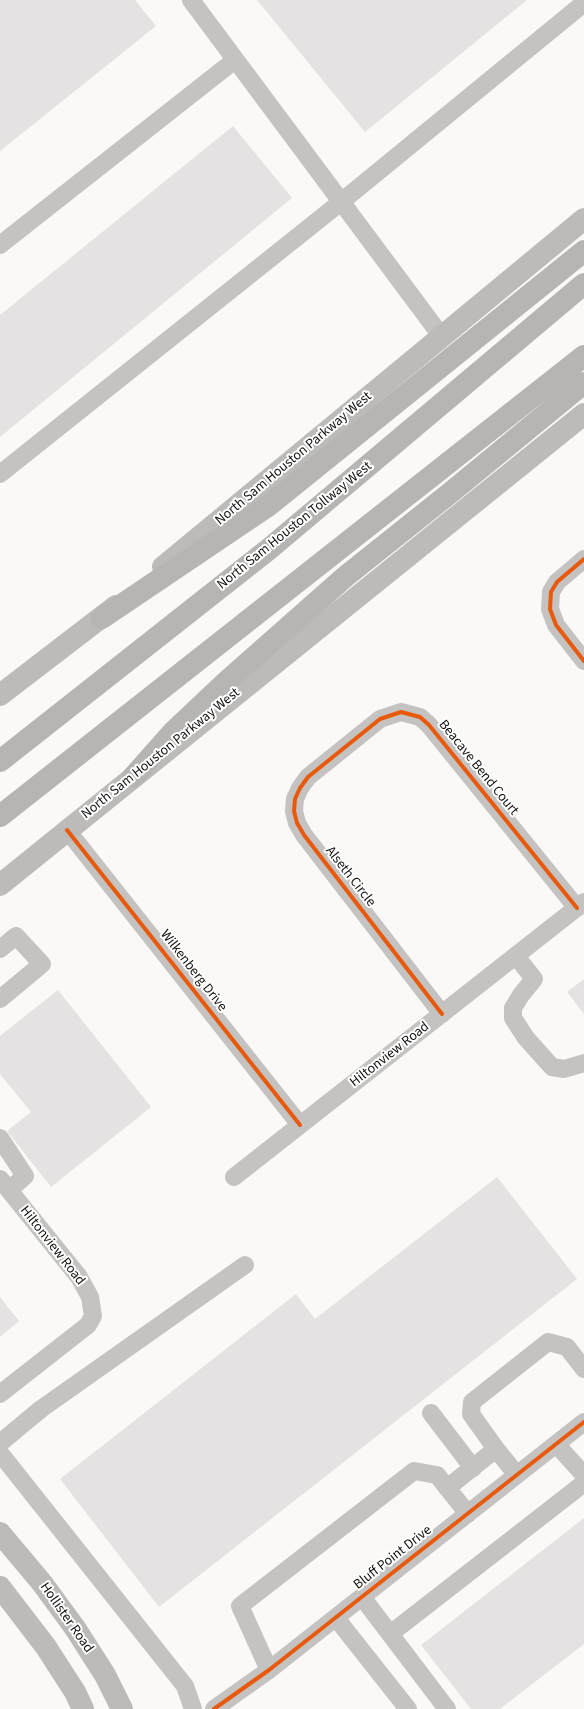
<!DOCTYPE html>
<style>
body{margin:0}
canvas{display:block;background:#fbf9f5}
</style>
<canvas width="584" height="1709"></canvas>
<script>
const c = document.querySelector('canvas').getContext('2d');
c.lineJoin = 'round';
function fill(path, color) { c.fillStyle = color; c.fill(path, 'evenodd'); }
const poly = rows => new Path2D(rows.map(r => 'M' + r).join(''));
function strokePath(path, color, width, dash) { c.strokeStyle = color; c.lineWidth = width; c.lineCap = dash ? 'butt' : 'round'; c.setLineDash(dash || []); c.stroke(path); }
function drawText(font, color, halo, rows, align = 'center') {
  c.font = font + ' "Source Sans 3",sans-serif'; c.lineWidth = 4; c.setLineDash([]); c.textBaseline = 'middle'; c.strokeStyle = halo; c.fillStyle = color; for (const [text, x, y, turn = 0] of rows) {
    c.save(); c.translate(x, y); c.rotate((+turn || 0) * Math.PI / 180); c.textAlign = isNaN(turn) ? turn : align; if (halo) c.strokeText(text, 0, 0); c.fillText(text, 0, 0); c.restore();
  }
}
fill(poly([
 [0,0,135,0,156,26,0,151],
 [257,0,527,0,365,132],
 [233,126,292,198,0,437,0,315],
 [584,979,584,1014,567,992],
 [58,990,151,1107,51,1187,7,1131,31,1112,0,1074,0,1036],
 [497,1177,577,1279,159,1607,60,1479,296,1294,315,1319],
 [0,1297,19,1321,0,1337],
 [584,1518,584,1644,500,1709,471,1709,421,1645]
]), '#e4e2e2');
strokePath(poly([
 [191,0,442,337],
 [0,245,235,60],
 [0,474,341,202,584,3],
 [584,559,557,582,551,592,550,609,556,625,584,661],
 [67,830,300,1125],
 [0,949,16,936,42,964,0,999],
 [516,956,534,979,521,995,513,1008,513,1018,526,1038,552,1067,564,1069,584,1063],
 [442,1014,304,835,297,823,294,811,295,799,300,788,308,777,380,719,401,712,420,717,429,725,577,908],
 [0,1138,25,1176,9,1190],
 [234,1177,584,902],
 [0,1179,79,1277,90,1297,93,1316,88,1325,0,1394],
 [431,1413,473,1468],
 [0,1443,41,1409,245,1265],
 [556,1444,584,1475],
 [496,1449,517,1475],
 [0,1453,185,1686,193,1709],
 [447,1488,496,1449,471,1414,472,1402,548,1342,567,1347,584,1369],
 [362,1597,447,1709],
 [336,1618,408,1709],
 [390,1634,584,1483],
 [269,1670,240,1606,414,1471,437,1475,468,1514],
 [214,1709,269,1670,584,1422]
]), '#c4c3c2', 18);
strokePath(poly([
 [163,567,584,219],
 [0,695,116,606],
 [0,885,584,414],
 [0,1533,42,1583,75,1628,105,1675,122,1709],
 [0,1587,46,1647,75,1692,83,1709]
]), '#bdbbba', 22);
strokePath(poly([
 [102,618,268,506,584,251],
 [0,761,269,549,584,284],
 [133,777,173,732,226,682,346,576,450,493,584,383],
 [0,816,584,356]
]), '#b7b5b4', 22);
strokePath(poly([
 [584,559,557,582,551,592,550,609,556,625,584,661],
 [67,830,300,1125],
 [442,1014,304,835,297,823,294,811,295,799,300,788,308,777,380,719,401,712,420,717,429,725,577,908],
 [214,1709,269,1670,584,1422]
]), '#e8590c', 4);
drawText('14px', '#151311', '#fff', [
 ["North Sam Houston Parkway West",294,459,-40],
 ["North Sam Houston Tollway West",295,526,-39],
 ["North Sam Houston Parkway West",161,754,-39],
 ["Beacave Bend Court",478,768,51],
 ["Alseth Circle",350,877,52],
 ["Wilkenberg Drive",193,971,52],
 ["Hiltonview Road",390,1055,-38],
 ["Hiltonview Road",52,1246,52],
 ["Bluff Point Drive",393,1558,-38],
 ["Hollister Road",66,1618,55]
]);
</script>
